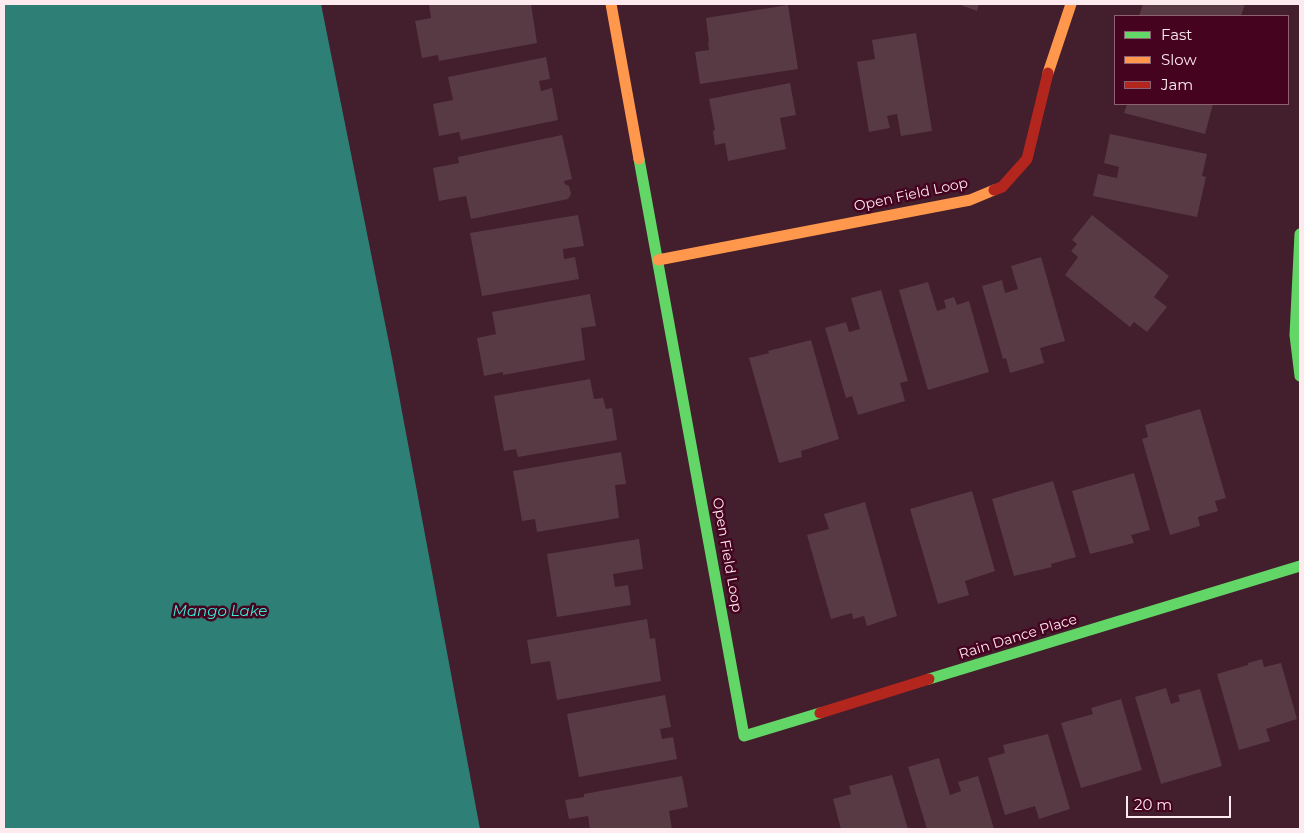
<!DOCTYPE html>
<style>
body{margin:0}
#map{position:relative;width:1304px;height:833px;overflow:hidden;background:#431e2c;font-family:Montserrat,sans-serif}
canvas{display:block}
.frame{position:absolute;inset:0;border:5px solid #fceaee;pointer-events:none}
.legend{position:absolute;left:1114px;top:15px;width:175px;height:90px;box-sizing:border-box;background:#46031f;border:1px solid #8f5f72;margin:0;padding:6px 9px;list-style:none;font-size:15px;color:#fceaee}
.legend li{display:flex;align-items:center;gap:10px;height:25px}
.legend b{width:25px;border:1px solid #8f5f72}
.scale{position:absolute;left:1126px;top:796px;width:105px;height:22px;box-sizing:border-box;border:2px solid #fceaee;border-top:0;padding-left:6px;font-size:15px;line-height:18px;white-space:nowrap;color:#fceaee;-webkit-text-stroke:4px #46031f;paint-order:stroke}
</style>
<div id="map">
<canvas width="1304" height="833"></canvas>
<div class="frame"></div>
<ul class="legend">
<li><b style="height:6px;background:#63d668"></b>Fast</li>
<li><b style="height:6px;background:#ff974d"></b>Slow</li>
<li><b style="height:6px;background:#b3261e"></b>Jam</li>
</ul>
<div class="scale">20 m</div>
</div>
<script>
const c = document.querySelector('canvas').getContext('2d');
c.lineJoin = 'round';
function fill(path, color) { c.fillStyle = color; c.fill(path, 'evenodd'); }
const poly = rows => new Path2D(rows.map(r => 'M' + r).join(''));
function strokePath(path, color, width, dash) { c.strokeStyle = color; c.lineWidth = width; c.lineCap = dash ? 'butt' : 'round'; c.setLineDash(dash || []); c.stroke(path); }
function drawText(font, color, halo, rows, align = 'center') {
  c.font = font + ' Montserrat,sans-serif'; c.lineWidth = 5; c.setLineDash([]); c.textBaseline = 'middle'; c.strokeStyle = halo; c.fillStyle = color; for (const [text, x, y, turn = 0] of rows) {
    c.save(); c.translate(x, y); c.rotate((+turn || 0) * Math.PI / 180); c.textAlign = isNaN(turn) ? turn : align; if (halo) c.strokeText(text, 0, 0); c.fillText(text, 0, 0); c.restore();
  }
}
fill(poly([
 [4,4,321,4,392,358,480,829,4,829]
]), '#2e7f76');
fill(poly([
 [429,4,531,4,537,43,439,61,438,55,422,58,415,21,431,18],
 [958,4,979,4,977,11],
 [1143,4,1245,4,1241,16,1139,16],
 [788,5,798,69,700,84,695,52,709,50,708,42,709,42,706,18],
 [916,33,932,131,901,136,897,114,887,116,890,128,869,132,857,62,875,59,872,40],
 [546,57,550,79,539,81,541,91,552,88,558,120,461,140,459,132,439,136,433,104,453,100,448,77],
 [790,83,796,115,780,118,786,149,728,161,725,143,715,145,713,131,715,130,709,99],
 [1127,104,1213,104,1205,134,1124,113],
 [1110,134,1207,154,1202,176,1206,177,1197,217,1093,196,1098,174,1117,178,1119,167,1104,163],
 [562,135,572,179,564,181,565,184,569,186,571,194,568,199,471,219,466,196,439,201,433,168,459,163,458,157],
 [578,215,584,246,563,249,564,259,575,257,579,279,482,296,470,233],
 [1092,215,1169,276,1154,297,1167,307,1147,332,1134,322,1130,327,1065,275,1078,257,1071,251,1077,244,1072,240],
 [1041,257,1065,341,1040,348,1044,363,1010,373,1006,358,1003,359,982,286,1002,280,1005,293,1018,289,1011,266],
 [928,282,937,311,946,308,944,300,954,297,957,305,969,301,989,372,928,390,899,290],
 [881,290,908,381,900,383,905,401,858,415,852,396,846,398,825,328,846,322,849,332,860,329,851,298],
 [590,294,596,326,581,328,585,360,503,375,503,372,484,376,477,338,496,334,492,312],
 [811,340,839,439,801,451,802,457,779,463,749,358,769,353,768,351],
 [590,379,594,399,603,398,606,409,612,408,617,440,518,457,516,449,504,451,494,396],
 [1200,409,1226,498,1215,501,1218,511,1198,517,1200,526,1170,535,1142,439,1148,437,1145,425],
 [621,452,626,484,615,485,619,518,537,532,535,519,522,521,513,471],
 [1134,473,1150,530,1131,535,1134,543,1090,554,1072,491],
 [1053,481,1076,557,1051,564,1052,567,1014,576,992,499],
 [972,491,995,571,965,581,969,595,938,604,910,509],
 [865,502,897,616,867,626,864,616,853,619,852,613,831,619,807,535,829,529,824,514],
 [639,539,643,569,613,574,615,587,628,585,631,605,557,617,547,554],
 [647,619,650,639,655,638,661,681,557,700,550,661,531,664,527,640],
 [1262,659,1264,667,1281,663,1297,719,1266,729,1270,741,1239,750,1217,674,1248,665,1248,663],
 [1166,688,1171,704,1180,701,1178,695,1200,689,1222,766,1161,784,1135,697],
 [665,695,671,727,660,729,662,739,673,737,677,759,579,777,567,714],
 [1121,699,1142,770,1081,788,1061,723,1093,714,1091,708],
 [1048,734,1070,809,1039,819,1035,806,1005,815,988,758,1005,753,1003,745],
 [939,758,950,795,961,791,958,782,978,776,994,829,927,829,908,767],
 [892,775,908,829,841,829,833,799,851,794,849,786],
 [682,776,688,807,669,811,672,829,590,829,588,816,569,819,565,800,584,797,584,794]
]), '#583a45');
strokePath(poly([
 [639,159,744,736,820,713],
 [1300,234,1295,335,1300,376],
 [929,679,1300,566]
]), '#63d668', 11);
strokePath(poly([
 [611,4,639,159],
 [1048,73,1071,4],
 [658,260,970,200,994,190]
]), '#ff974d', 11);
strokePath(poly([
 [994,190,1002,187,1027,159,1048,73],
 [820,713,929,679]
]), '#b3261e', 11);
drawText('14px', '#fceaee', '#46031f', [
 ["Open Field Loop",911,195,-12],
 ["Open Field Loop",727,555,80],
 ["Rain Dance Place",1018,637,-17]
]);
drawText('italic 15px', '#38ead5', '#46031f', [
 ["Mango Lake",220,612]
]);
</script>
